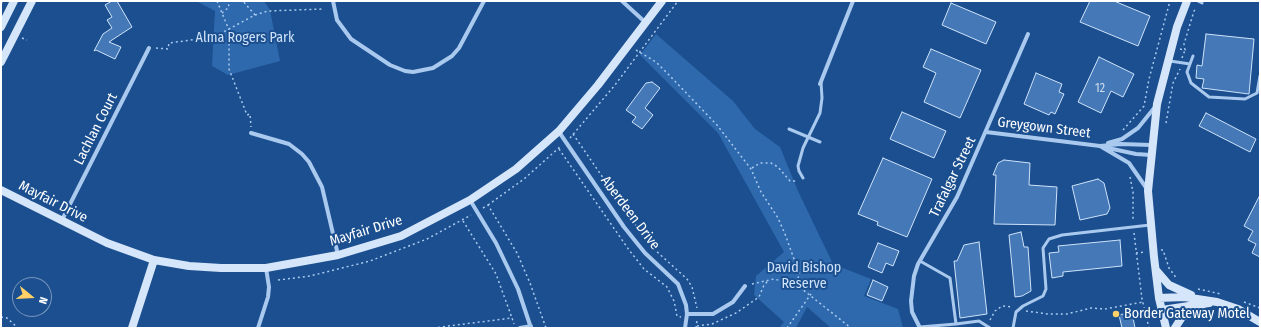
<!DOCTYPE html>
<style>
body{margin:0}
#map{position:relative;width:1261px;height:329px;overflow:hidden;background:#1b4f8f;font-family:"Fira Sans Condensed",sans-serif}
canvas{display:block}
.frame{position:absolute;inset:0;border:2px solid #fff;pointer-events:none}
.north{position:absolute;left:12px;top:277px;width:40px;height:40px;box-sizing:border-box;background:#1b4f8f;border:1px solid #7695bc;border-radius:50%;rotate:108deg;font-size:11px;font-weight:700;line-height:16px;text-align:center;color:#fff}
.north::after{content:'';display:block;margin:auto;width:14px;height:18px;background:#ffd166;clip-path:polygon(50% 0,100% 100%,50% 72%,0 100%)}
</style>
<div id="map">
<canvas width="1261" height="329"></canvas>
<div class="frame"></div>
<div class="north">N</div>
</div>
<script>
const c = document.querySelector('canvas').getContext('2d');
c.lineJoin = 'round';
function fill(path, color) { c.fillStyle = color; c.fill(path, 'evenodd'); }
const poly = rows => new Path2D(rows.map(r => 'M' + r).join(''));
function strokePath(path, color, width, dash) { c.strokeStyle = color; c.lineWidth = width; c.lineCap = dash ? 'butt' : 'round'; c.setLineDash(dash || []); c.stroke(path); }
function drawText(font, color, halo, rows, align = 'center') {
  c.font = font + ' "Fira Sans Condensed",sans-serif'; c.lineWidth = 4; c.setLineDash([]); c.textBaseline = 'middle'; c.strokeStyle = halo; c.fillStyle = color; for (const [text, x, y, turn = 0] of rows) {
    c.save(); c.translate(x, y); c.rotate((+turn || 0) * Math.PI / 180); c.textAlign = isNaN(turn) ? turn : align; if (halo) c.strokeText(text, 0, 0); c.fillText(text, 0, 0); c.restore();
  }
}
fill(poly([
 [196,1,264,1,270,10,280,61,228,75,212,66,215,11],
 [656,34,733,101,755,129,780,147,798,191,833,264,871,279,864,296,898,309,903,328,831,328,807,307,796,328,779,328,784,322,754,295,756,276,784,252,718,133,640,55]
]), '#2e69ad');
const building = poly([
 [112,1,117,1,132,27,109,42,121,47,115,59,96,50,94,51,103,34,112,28,107,20,112,17,105,5,112,1],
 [1090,1,1114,1,1150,16,1138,46,1080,22,1090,1],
 [951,3,996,22,986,44,942,25,951,3],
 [1206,34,1254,39,1249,94,1202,88,1204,79,1196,78,1197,65,1202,66,1206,34],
 [931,49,981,70,960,118,924,102,936,73,923,67,931,49],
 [1099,57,1134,74,1123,97,1111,91,1101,113,1078,102,1099,57],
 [1036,73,1062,84,1059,92,1064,94,1055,114,1051,112,1049,115,1024,104,1036,73],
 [652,82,660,88,645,108,653,115,642,129,632,122,636,117,626,110,646,83,652,82],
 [902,112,946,131,934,158,890,139,902,112],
 [1206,113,1256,139,1250,152,1199,126,1206,113],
 [883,158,932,179,907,237,877,225,878,222,858,214,883,158],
 [1004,160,1030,163,1029,185,1057,187,1055,225,994,224,996,175,993,175,998,163,1004,160],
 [1098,179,1104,183,1110,208,1107,214,1080,220,1072,186,1098,179],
 [1260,195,1260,257,1252,253,1256,244,1248,240,1253,231,1244,226,1260,195],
 [1021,232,1024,247,1028,247,1031,291,1022,296,1015,297,1009,235,1021,232],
 [1120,240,1122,266,1063,272,1063,276,1052,278,1049,253,1059,252,1058,246,1120,240],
 [979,242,987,314,960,318,954,261,957,261,964,245,979,242],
 [878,243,899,251,893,266,886,263,882,273,868,267,878,243],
 [873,280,888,287,882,301,867,295,873,280],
 [1132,312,1135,328,1122,328,1119,315,1132,312]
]);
fill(building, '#4478b7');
strokePath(building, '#cfe3fa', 1);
strokePath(poly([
 [217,1,229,30,229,69,247,115,250,114,251,127],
 [1,4,3,1],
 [222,13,229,7,228,1],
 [255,15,268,11,323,9],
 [22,38,27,40],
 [156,48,168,49,169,43,214,37,255,15,243,1],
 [1180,49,1185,50,1184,44,1194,11,1197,8],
 [636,50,656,62,669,75,717,125,751,169,761,192,778,218,785,234,799,273,797,285],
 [1182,58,1185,50],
 [1166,123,1173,83,1180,69],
 [1123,130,1144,106,1149,79,1170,1],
 [573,134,643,236,654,249,687,279,692,287,697,308],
 [570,138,615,85,678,1],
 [559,149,629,250,644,269,667,287,674,301,677,316,681,317],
 [752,168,760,163,771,163,778,167,790,181,795,181,797,179],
 [1130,177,1133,192,1133,221],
 [488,205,524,179,561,146],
 [483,208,488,205,517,253,530,283,546,328],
 [463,221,496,274,512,318],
 [1134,233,1142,299,1149,328],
 [1161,250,1163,250,1169,268,1177,279],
 [1136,253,1146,252],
 [278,280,310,276,370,261,427,239,471,215],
 [752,284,774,279,797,285,851,328],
 [1198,289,1221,294],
 [1244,302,1260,308],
 [1026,311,1048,314,1067,314,1091,308,1105,309,1143,302],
 [1,317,7,318,18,328],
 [990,320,995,311,1002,306,1013,307],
 [697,326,712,324,736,313,759,297,764,285,769,280],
 [433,328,512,318,514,324],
 [696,328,697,320],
 [787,328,811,294]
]), '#a9c9ee', 1.5, [2, 3]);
strokePath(poly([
 [1198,1,1202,3],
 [1193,56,1187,72,1191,83,1209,97,1245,99,1257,93,1260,76],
 [1170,61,1190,64],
 [789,129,820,142],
 [803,178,799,171,798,166,803,148,820,113,822,98,821,82],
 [920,261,950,278,956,324,920,327],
 [956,324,979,321,990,328],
 [1013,328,1016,312,1023,306,1043,296,1046,289,1043,248,1049,239,1062,235,1150,225]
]), '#a9c9ee', 3);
strokePath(poly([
 [333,1,337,20,351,39,390,65,405,71,413,72,433,68,452,56,459,48,484,1],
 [622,1,645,22],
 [820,84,853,1],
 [559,132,624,227,645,253,678,284,686,305,687,314,685,328],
 [986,132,1100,146,1121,144,1151,145],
 [251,133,289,144,302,154,309,162,322,187,338,255],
 [1108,143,1122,139,1138,128,1155,107],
 [1100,146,1129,163,1147,189],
 [1108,148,1136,154,1151,155],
 [470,200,496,243,518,289,531,328],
 [62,220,149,48],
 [687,314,713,314,733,302,745,286],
 [258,328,268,297,269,287,266,268],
 [520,328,531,326],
 [920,328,912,312,911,301,914,276,918,264,957,197,1028,34]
]), '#a9c9ee', 4);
strokePath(poly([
 [1,27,14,1],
 [1,62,32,1],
 [1,190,107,243,154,260,189,266,221,268,266,268,338,255,401,236,470,200,516,169,559,131,598,85,662,1],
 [1156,270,1169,285,1191,295],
 [1159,298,1184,297,1217,302,1238,309,1260,322],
 [1162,310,1209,303],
 [132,328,154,260],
 [1166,328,1159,298,1154,257,1148,191,1157,104,1177,27,1187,1],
 [1175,328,1182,317,1201,308]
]), '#d6e6fa', 8);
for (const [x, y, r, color] of [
 [1116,314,4,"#ffd166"]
]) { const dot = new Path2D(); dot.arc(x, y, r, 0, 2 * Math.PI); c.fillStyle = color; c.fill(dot); strokePath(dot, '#1b4f8f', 1.5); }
drawText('12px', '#d0dded', null, [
 ["12",1100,89]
]);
drawText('14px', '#cfe3fa', '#1b4f8f', [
 ["Alma Rogers Park",245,38],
 ["David Bishop",804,268],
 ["Reserve",804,284]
]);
drawText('14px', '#fff', '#1b4f8f', [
 ["Greygown Street",1044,128,7],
 ["Lachlan Court",96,129,-63],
 ["Trafalgar Street",953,177,-64],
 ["Mayfair Drive",53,202,27],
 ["Aberdeen Drive",630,213,53],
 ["Mayfair Drive",366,231,-17]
]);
drawText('14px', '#fff', '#1b4f8f', [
 ["Border Gateway Motel",1124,314]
], 'left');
</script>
